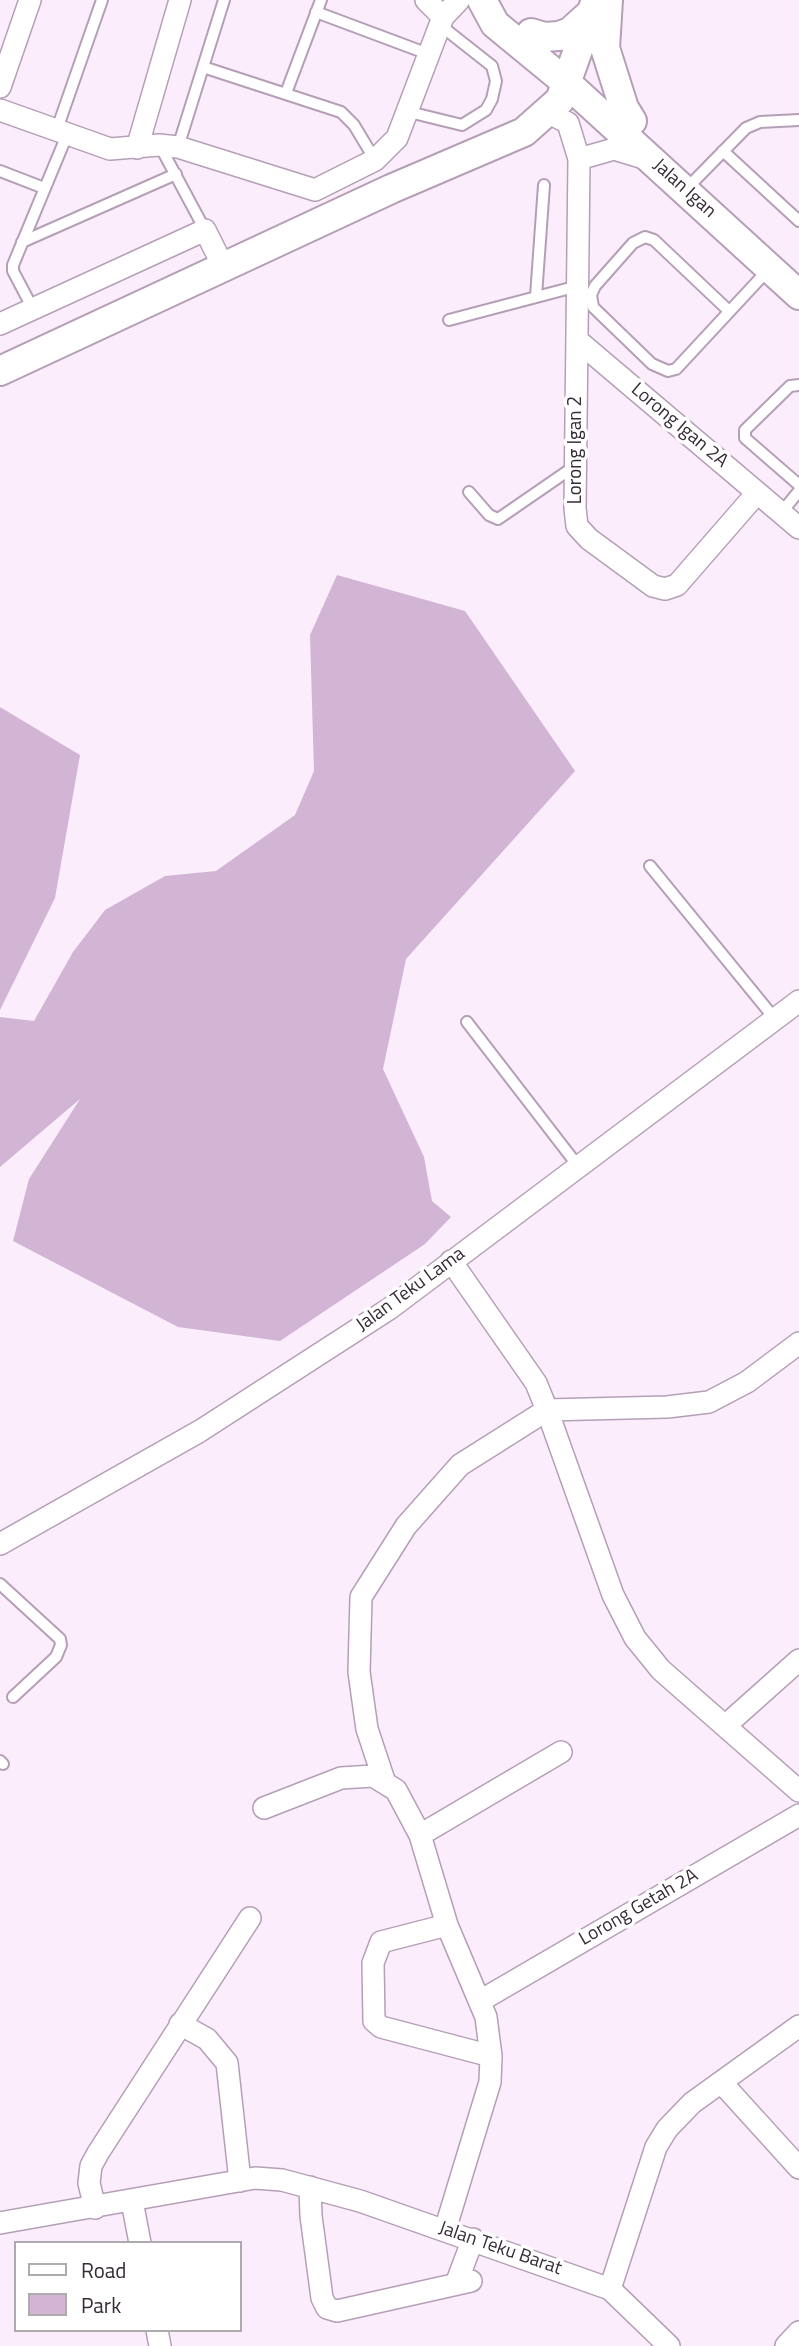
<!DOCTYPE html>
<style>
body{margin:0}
#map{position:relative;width:799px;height:2346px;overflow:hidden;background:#fbedfc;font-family:"Titillium Web",sans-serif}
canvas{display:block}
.legend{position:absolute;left:14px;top:2241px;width:228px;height:91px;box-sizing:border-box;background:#fff;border:2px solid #aeabae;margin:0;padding:9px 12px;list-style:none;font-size:21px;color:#352c35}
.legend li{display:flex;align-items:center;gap:14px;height:35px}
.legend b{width:35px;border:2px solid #aeabae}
</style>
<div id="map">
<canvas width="799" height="2346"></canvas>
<ul class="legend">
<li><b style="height:9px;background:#fff"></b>Road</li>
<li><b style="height:19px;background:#d2b4d5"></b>Park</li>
</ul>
</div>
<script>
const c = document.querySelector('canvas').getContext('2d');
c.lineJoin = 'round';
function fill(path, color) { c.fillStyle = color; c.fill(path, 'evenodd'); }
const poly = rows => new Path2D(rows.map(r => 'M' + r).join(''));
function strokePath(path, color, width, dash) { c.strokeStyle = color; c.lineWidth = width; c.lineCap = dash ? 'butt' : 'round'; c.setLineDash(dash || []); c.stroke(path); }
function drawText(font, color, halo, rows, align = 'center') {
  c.font = font + ' "Titillium Web",sans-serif'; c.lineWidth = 7; c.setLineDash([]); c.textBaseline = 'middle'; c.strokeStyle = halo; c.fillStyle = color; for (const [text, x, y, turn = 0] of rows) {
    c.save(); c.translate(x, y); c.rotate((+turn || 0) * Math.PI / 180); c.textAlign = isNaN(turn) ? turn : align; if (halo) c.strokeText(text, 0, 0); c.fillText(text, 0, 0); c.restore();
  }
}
fill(poly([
 [337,575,465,611,575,771,406,959,383,1069,424,1157,432,1201,451,1217,425,1244,280,1341,178,1327,13,1241,29,1179,80,1099,0,1167,0,1017,34,1021,73,952,105,910,165,876,216,871,295,815,314,771,310,635],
 [0,707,80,755,55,898,0,1010]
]), '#d2b4d5');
const lane = poly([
 [316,12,431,55],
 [203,67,341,112,354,125,375,160],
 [286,93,321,0],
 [409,112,462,125,486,110,492,99,496,81,492,66,440,25],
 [56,132,102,0],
 [160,146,205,230],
 [178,147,224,0],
 [723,151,799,221],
 [0,171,44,188],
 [695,180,746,128,760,122,799,120],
 [22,242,176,174],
 [536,296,544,185],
 [33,309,13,271,13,265,67,135],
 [729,311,654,240,645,237,633,243,595,286,591,295,593,307,652,364,668,371,676,369,768,270],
 [449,320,578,286],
 [799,385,790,386,745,430,745,438,799,485],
 [469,492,489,515,498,519,575,466],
 [781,513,799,491],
 [650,866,775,1019],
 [467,1022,578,1166],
 [0,1584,60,1639,61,1645,56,1657,13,1697],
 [0,1761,3,1764]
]);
const street = poly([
 [426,0,443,17],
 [0,87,30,0],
 [0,110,110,149,159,145,178,147,315,190,375,160,397,138,443,17,459,0],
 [549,113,568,123,579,159,575,508,577,526,589,539,653,586,665,589,677,585,757,493],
 [137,148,180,0],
 [579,159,614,149,647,159],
 [0,324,205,230,224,268],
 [577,340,799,528],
 [451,1261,536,1383,547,1410,667,1407,709,1402,747,1382,799,1343],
 [0,1544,200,1431,389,1309,799,1001],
 [725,1726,799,1660],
 [384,1780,367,1729,359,1672,361,1597,406,1526,460,1465,547,1410,613,1595,635,1638,661,1670,799,1791],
 [264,1808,341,1778,373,1776,396,1790,420,1835,447,1925,486,2017,491,2056,490,2082,445,2230],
 [420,1835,561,1752],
 [447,1925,381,1942,373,1963,374,2021,381,2027,491,2056],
 [480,2001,799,1815],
 [180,2024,207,2039,227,2063,240,2181],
 [721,2082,799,2168],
 [310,2187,311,2216,322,2298,327,2308,337,2311,471,2281],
 [132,2201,140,2243],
 [95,2208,89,2183,91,2166,98,2153,250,1918],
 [0,2223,255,2178,282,2180,360,2201,610,2289,669,2346],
 [456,2284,473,2239],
 [610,2289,656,2147,667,2129,692,2103,799,2026],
 [157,2330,160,2346],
 [786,2346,799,2332]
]);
const secondary = poly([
 [482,0,495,24,568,84,799,295],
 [608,0,605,48,624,108,632,121],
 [531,33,544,37,559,36,570,32,591,13],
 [0,371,391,189,524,132,560,100,596,0]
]);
strokePath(lane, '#b59fb7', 14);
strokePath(street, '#b59fb7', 24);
strokePath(secondary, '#b59fb7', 32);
strokePath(lane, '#fff', 10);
strokePath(street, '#fff', 21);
strokePath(secondary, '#fff', 28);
drawText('19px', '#352c35', '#fff', [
 ["Jalan Igan",684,189,42],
 ["Lorong Igan 2A",679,426,40],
 ["Lorong Igan 2",576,450,-90],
 ["Jalan Teku Lama",411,1290,-36],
 ["Lorong Getah 2A",639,1908,-30],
 ["Jalan Teku Barat",500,2249,19]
]);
</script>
